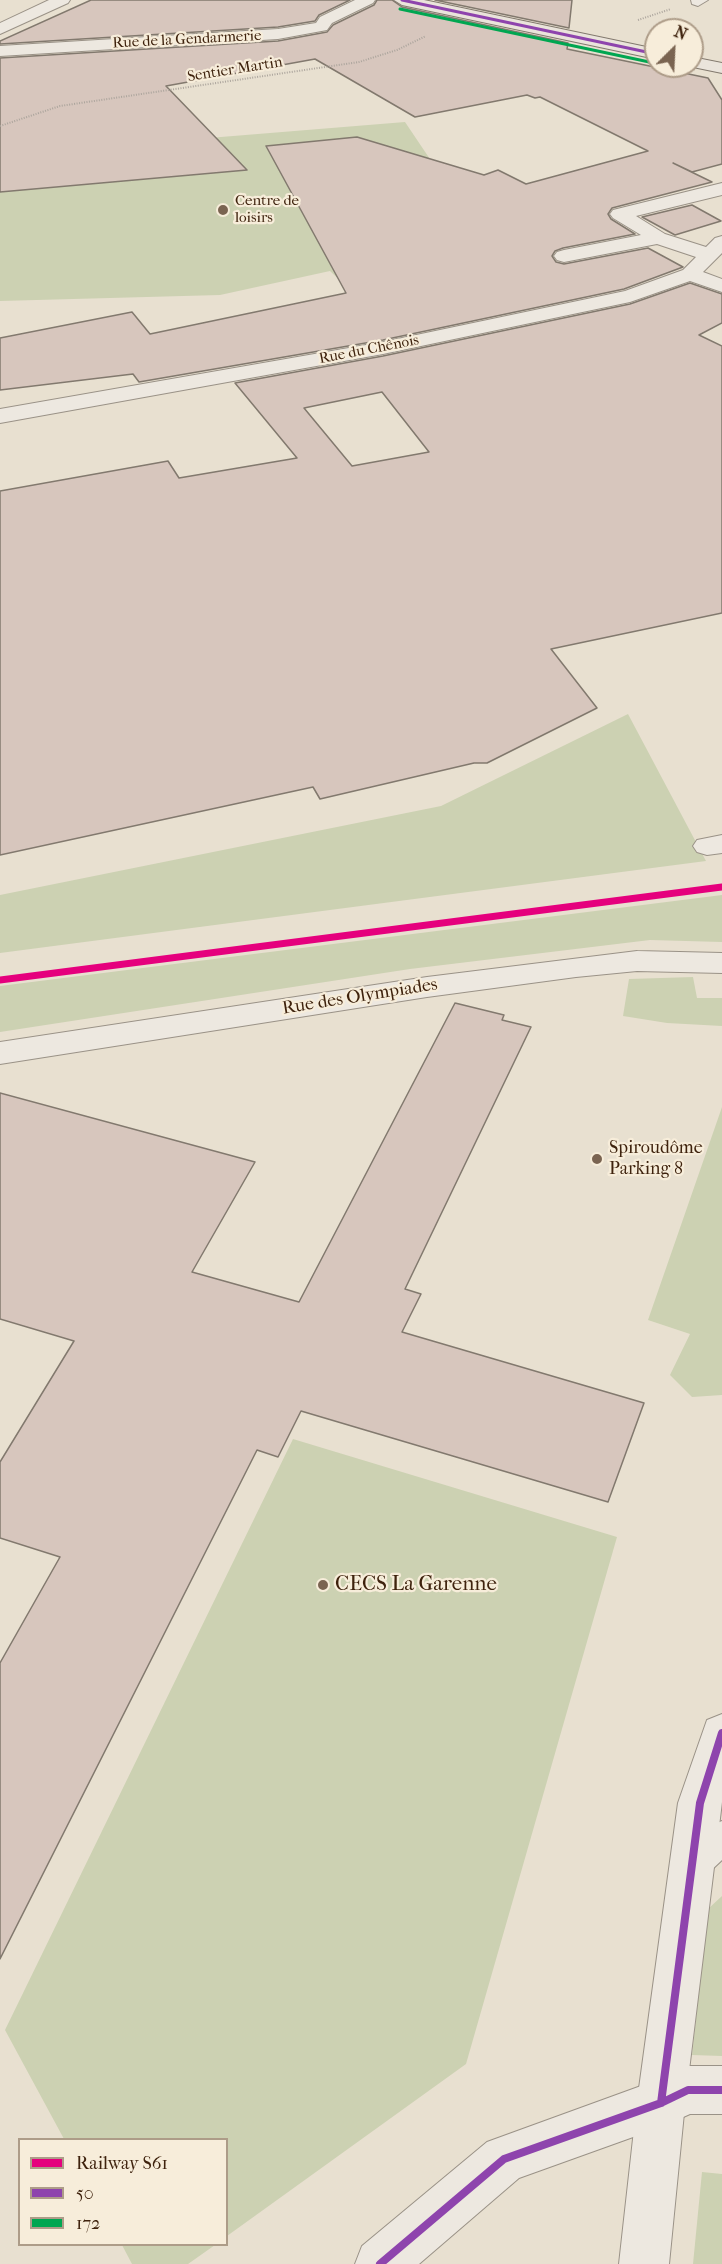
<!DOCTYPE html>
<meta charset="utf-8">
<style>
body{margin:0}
#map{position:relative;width:722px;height:2264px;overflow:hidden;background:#e8e0d0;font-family:"IM FELL French Canon",serif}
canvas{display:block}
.legend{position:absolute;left:18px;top:2138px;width:210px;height:108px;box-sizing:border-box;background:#f7edda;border:2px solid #ad9c88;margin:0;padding:8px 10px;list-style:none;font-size:18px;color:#3e220d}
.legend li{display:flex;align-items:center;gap:12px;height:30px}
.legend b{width:30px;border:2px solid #ad9c88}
.north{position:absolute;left:644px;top:18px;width:60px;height:60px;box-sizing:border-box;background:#f7edda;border:2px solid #ad9c88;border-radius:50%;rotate:24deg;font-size:16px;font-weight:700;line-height:24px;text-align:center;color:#3e220d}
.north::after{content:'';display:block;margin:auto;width:21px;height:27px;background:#7a6451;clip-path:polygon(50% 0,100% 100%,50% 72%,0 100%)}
</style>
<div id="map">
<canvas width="722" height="2264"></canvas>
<ul class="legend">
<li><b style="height:8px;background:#e5007d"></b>Railway S61</li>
<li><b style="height:8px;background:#8e44ad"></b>50</li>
<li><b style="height:8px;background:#00a651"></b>172</li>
</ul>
<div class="north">N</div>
</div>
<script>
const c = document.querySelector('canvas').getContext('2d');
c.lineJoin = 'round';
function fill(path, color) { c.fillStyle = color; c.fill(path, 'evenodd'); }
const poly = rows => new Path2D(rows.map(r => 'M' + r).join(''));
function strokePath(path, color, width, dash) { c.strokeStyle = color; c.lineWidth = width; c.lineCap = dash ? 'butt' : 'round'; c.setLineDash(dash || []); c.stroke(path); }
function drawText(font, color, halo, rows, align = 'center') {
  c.font = font + ' "IM FELL French Canon",serif'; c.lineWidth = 4.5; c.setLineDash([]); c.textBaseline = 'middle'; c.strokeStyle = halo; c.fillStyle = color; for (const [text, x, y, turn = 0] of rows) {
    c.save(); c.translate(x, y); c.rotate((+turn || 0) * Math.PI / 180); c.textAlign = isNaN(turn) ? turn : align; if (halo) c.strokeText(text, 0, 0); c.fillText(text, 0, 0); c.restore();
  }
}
fill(poly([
 [405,122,438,171,347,287,330,271,220,295,0,301,0,155],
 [628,714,706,861,0,953,0,895,441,806],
 [722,895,722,942,650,940,410,969,0,1032,0,986],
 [693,977,697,998,722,998,722,1026,667,1023,623,1016,629,979],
 [722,1107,722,1395,692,1397,670,1375,690,1334,648,1320],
 [293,1439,617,1537,466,2064,227,2236,226,2140,64,2139,5,2030],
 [722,1896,722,2056,692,2055,708,1909],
 [702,2172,722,2174,722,2264,693,2264],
 [122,2245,215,2245,188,2264,132,2264]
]), '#ccd1b2');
const building = poly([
 [91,0,350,0,319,15,315,21,278,27,0,44,0,41,91,0],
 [377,0,392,0,402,7,568,43,567,49,708,78,722,100,722,164,692,172,673,163,712,182,612,208,608,214,611,219,635,234,563,248,555,251,552,256,556,262,564,264,648,248,683,267,624,289,383,340,139,382,133,374,0,390,0,338,132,312,150,334,346,293,266,146,357,137,484,175,498,170,526,184,648,151,540,97,535,98,527,95,415,117,315,59,166,86,247,170,0,192,0,58,278,41,327,32,333,25,374,5,377,0],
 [435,0,572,0,569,28,435,0],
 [692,205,721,221,675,235,642,217,692,205],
 [690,283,722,294,722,323,699,335,722,346,722,613,551,649,597,708,487,763,474,763,320,799,313,787,0,855,0,491,168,461,179,478,297,458,235,383,383,356,630,304,690,283],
 [382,392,429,452,352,466,304,408,382,392],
 [455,1003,504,1015,502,1020,531,1027,405,1289,421,1294,402,1332,644,1403,608,1502,301,1411,278,1457,257,1450,0,1959,0,1663,60,1557,0,1538,0,1462,74,1341,0,1319,0,1093,255,1162,192,1272,299,1302,455,1003]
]);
fill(building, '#d7c6bd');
strokePath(building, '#82796e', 1.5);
const service = poly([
 [722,1821,722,1860,704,1877,692,1882,680,1877,675,1866,680,1855,710,1826,722,1821]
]);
const minor = poly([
 [49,0,70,0,68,3,0,34,0,23,49,0],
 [355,0,375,0,373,3,332,23,327,30,278,39,0,56,0,46,278,29,316,23,320,17,355,0],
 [691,0,708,0,698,6,692,4,691,0],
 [722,183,722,195,636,216,665,234,706,247,715,238,722,236,722,253,703,272,722,279,722,292,690,281,630,302,383,354,0,423,0,409,383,342,625,291,683,270,696,257,657,244,564,262,557,260,554,256,557,252,564,250,641,235,613,218,610,214,613,210,722,183],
 [722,835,722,853,707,855,697,852,693,846,697,840,722,835],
 [637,951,722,953,722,973,637,971,576,977,427,997,0,1064,0,1042,427,977,637,951],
 [688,2066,722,2066,722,2114,690,2114,661,2127,519,2178,419,2264,355,2264,362,2246,487,2142,652,2082,688,2066]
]);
const tertiary = poly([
 [722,1714,722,1802,685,2103,669,2264,619,2264,637,2103,678,1803,707,1720,722,1714]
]);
const primary = poly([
 [394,0,424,0,656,49,656,59,402,5,394,0],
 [692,57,722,63,722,73,688,66,692,66,692,57]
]);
strokePath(service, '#9a9287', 2);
strokePath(minor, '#9a9287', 2);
strokePath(tertiary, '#9a9287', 2);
strokePath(primary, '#82796e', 2);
strokePath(poly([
 [638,20,671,9],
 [0,126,60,106,359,62,397,50,426,36]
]), '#aca59d', 2, [1, 1.5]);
fill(service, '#ede8e0');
fill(minor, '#ede8e0');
fill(tertiary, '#ede8e0');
fill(primary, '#eae4db');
strokePath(poly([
 [402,0,656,54]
]), '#8e44ad', 3);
strokePath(poly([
 [661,2103,700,1803,722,1733],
 [380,2264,504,2159,661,2103,688,2090,722,2090]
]), '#8e44ad', 8);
strokePath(poly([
 [400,9,654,63]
]), '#00a651', 3);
strokePath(poly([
 [0,980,722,887]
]), '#e5007d', 7);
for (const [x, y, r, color] of [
 [223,210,6,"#7a6451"],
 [597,1159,6,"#7a6451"],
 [323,1585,6,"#7a6451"]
]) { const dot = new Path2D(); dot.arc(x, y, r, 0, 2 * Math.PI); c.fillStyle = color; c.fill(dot); strokePath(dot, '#f7edda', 2); }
drawText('15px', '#3e220d', '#f7edda', [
 ["Rue de la Gendarmerie",187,40,-3],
 ["Sentier Martin",235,70,-9],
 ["Rue du Chênois",369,350,-11]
]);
drawText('15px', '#3e220d', '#f7edda', [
 ["Centre de",235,201],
 ["loisirs",235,218]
], 'left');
drawText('18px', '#3e220d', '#f7edda', [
 ["Rue des Olympiades",360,997,-9]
]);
drawText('18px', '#3e220d', '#f7edda', [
 ["Spiroudôme",609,1149],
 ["Parking 8",609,1170]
], 'left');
drawText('21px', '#3e220d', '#f7edda', [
 ["CECS La Garenne",335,1585]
], 'left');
</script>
